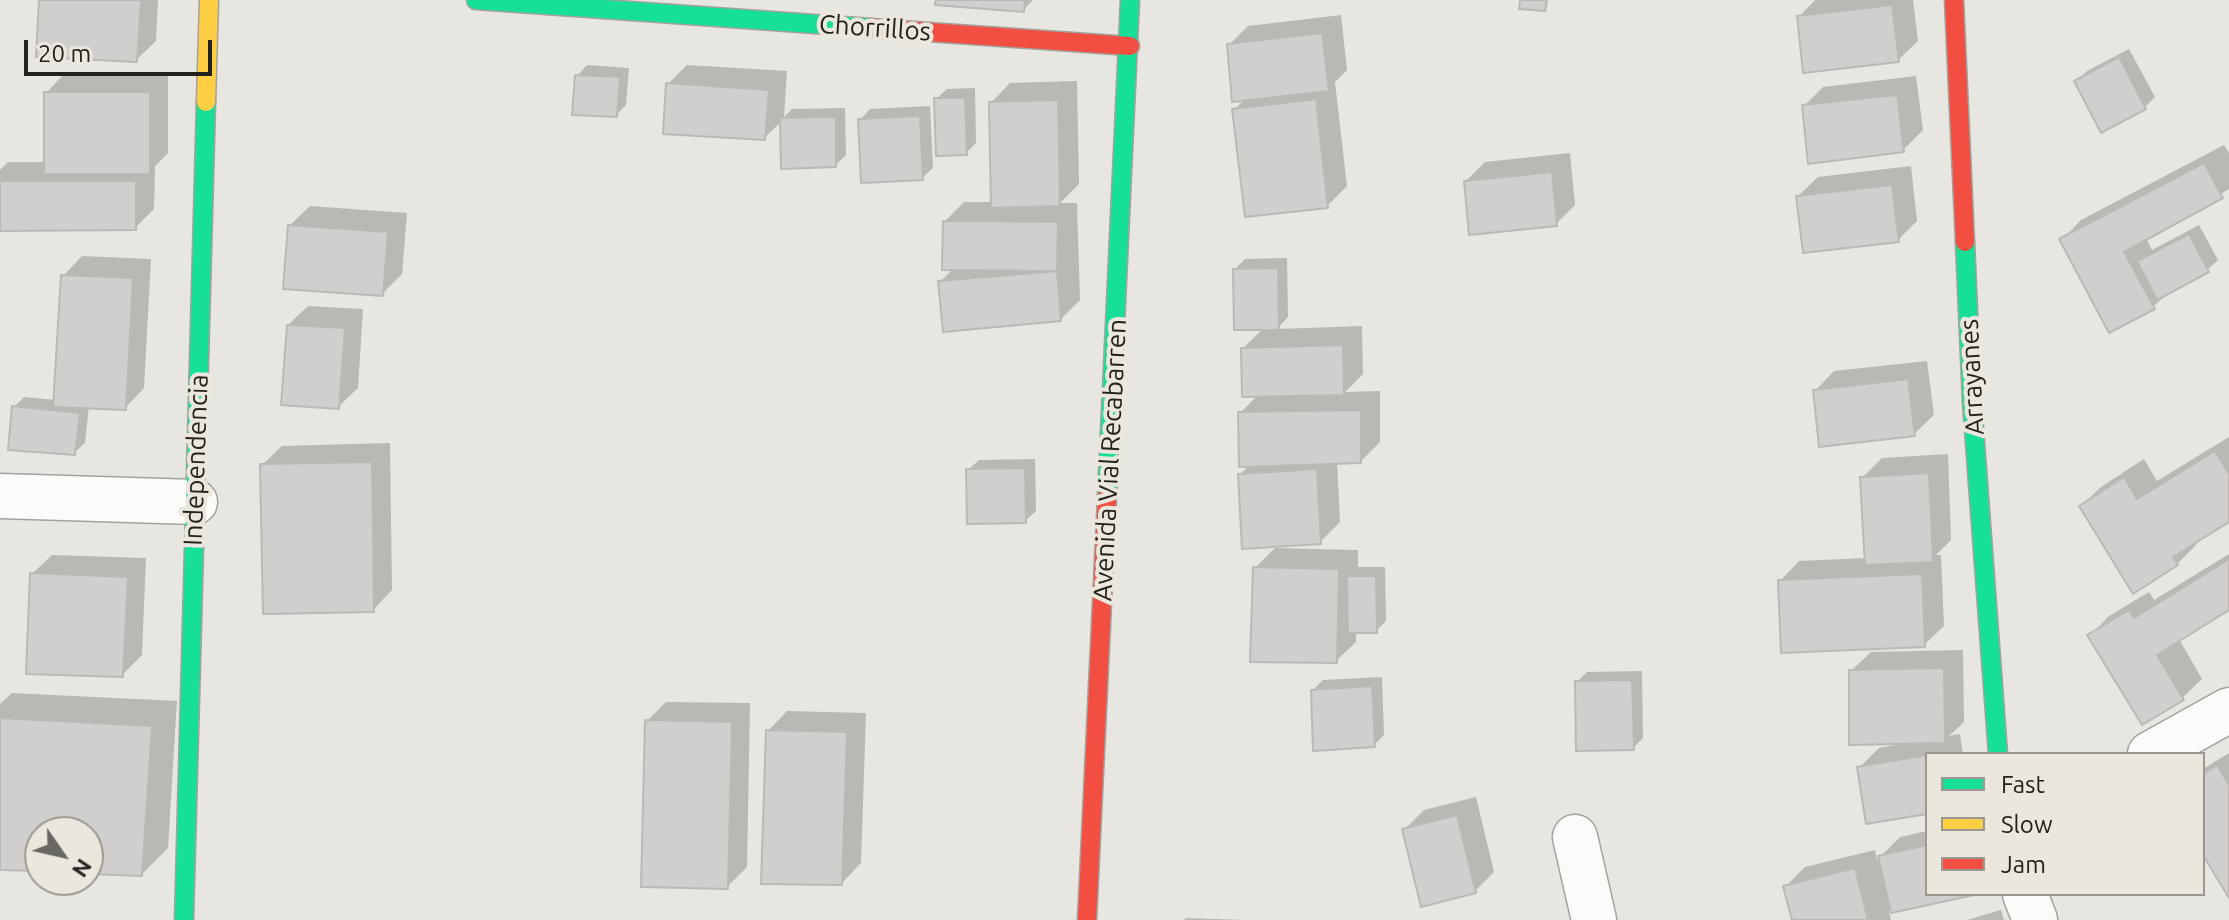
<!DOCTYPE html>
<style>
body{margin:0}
#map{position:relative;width:2229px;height:920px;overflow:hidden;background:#e8e6e0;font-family:Ubuntu,sans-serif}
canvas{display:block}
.legend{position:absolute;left:1925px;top:752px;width:280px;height:144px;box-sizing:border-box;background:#ece7dd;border:2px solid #9c9891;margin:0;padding:10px 14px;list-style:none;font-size:24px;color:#24221f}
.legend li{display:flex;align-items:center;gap:16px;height:40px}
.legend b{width:40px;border:2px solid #9c9891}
.north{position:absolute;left:24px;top:816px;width:80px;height:80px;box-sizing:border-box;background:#ece7dd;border:2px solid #9c9891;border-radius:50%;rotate:124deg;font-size:22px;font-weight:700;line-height:32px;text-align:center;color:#24221f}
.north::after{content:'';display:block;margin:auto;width:28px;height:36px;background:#696763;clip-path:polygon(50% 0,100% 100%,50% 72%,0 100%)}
.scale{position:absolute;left:24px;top:40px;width:188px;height:36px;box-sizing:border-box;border:4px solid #24221f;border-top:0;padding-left:10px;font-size:24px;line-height:28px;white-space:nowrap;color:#24221f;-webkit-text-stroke:6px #ece7dd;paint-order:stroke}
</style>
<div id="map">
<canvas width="2229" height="920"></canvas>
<ul class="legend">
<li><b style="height:10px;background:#16e098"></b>Fast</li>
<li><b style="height:10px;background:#ffcf43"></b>Slow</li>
<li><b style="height:10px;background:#f24e42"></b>Jam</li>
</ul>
<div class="north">N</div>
<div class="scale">20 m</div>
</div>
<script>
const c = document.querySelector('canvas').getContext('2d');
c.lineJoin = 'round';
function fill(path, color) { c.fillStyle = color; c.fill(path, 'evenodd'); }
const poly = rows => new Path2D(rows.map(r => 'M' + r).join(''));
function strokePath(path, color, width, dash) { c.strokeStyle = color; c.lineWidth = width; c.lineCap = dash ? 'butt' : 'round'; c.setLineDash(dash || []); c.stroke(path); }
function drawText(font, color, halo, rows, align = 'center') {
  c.font = font + ' Ubuntu,sans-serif'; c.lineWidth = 8; c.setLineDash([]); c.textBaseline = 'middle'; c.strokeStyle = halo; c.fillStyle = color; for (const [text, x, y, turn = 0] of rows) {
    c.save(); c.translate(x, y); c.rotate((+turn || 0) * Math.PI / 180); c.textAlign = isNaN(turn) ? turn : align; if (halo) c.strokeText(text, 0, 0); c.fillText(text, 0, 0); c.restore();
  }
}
fill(poly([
 [41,0,158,0,156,41,136,60],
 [938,0,1033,0,1023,10],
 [1815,0,1913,0,1918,41,1898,60,1799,17],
 [1341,15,1347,70,1335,82,1347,186,1327,206,1235,109,1246,98,1229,45,1248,26],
 [2129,49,2155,97,2145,107,2077,81,2087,71],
 [587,65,629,68,626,105,616,115,577,76],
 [687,65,787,71,784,117,792,109,845,108,846,155,836,165,782,121,764,138,668,84],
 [65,73,168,73,168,153,155,166,154,209,135,228,0,229,0,170,8,162,46,162,46,93],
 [1916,76,1923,130,1903,150,1804,106,1823,87],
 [1077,81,1079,184,1060,203,1077,203,1080,300,1061,319,940,282,954,268,945,221,964,202,993,202,991,103,1010,83],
 [975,88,976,143,966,153,936,99,947,89],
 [930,106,933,168,922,178,860,120,870,109],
 [2224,145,2229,153,2229,189,2146,238,2152,250,2199,225,2218,260,2207,270,2171,290,2153,307,2062,240,2081,220],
 [1570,153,1575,205,1556,224,1466,181,1485,162],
 [1911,166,1917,221,1898,240,1798,196,1818,177],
 [310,206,407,213,402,274,382,294,290,225],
 [82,256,151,259,144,388,125,408,89,406,85,443,74,453,14,407,24,397,56,400,63,276],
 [1287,258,1288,317,1277,329,1362,326,1363,374,1345,392,1380,391,1380,442,1361,461,1337,462,1340,522,1320,542,1240,475,1250,464,1240,413,1258,395,1243,348,1264,328,1235,269,1245,259],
 [308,306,363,309,358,388,338,407,288,325],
 [1927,361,1934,415,1914,434,1815,391,1834,371],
 [2229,437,2229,520,2194,541,2196,545,2177,564,2081,506,2101,487,2144,459,2157,481],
 [390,443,392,590,373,610,262,465,282,446],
 [1948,454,1951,540,1936,555,1941,555,1944,626,1924,645,1780,581,1799,561,1866,558,1862,478,1882,458],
 [1035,459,1036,511,1025,521,968,470,979,460],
 [1275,548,1358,550,1358,567,1385,567,1386,621,1376,631,1356,631,1356,642,1336,661,1255,568],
 [2229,554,2229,608,2179,639,2202,679,2182,698,2090,636,2109,616,2149,592,2154,600],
 [52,555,146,558,142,655,122,675,32,574],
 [1963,650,1964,722,1949,736,1960,734,1963,754,1927,754,1927,812,1859,768,1879,748,1901,744,1851,671,1871,652],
 [1642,671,1643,738,1633,748,1577,682,1587,672],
 [1382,677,1384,735,1374,745,1313,690,1323,680],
 [12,693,177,701,168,848,142,874,88,872,88,832,40,832,40,869,0,868,0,704],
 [666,702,750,703,747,867,727,887,647,721],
 [787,711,866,713,861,863,842,883,768,731],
 [2229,753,2229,894,2203,851,2203,769],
 [1476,797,1494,872,1475,891,1404,830,1424,810],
 [1927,831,1927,894,1967,894,1889,911,1891,920,1794,920,1786,886,1805,867,1875,850,1877,860,1900,837],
 [2001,910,2004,920,1967,920],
 [1186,918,1245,920,1184,920]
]), '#0003');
const building = poly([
 [39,0,141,0,137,62,36,57,39,0],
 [936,0,1025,0,1024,12,935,5,936,0],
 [1520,0,1547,0,1545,11,1519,9,1520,0],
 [1892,5,1899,62,1803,73,1797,16,1892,5],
 [1322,33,1329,91,1232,102,1227,44,1322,33],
 [2119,57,2146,109,2101,133,2074,81,2119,57],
 [575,75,620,77,617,117,572,115,575,75],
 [666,83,769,90,765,140,663,134,666,83],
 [44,92,150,92,150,174,44,174,44,92],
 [1897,95,1904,152,1808,164,1802,105,1897,95],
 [934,98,965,98,967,155,936,156,934,98],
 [1316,99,1328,208,1245,217,1232,109,1316,99],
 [1058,100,1060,206,991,208,989,102,1058,100],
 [920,116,923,180,861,183,858,119,920,116],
 [836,117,836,167,781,169,780,118,836,117],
 [2204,163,2223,198,2124,252,2155,309,2109,333,2059,239,2204,163],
 [1552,172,1557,226,1469,235,1464,181,1552,172],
 [0,181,136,181,136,230,0,231,0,181],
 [1892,185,1899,242,1803,253,1796,196,1892,185],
 [943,221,1058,222,1057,271,942,270,943,221],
 [288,225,388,232,383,296,283,289,288,225],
 [2189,234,2209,272,2157,300,2137,261,2189,234],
 [1278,268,1279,330,1234,330,1233,269,1278,268],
 [1057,271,1061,321,943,332,938,281,1057,271],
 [61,275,133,278,126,410,53,407,61,275],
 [287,325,345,328,339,409,281,405,287,325],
 [1343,345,1344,395,1242,397,1241,348,1343,345],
 [1908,379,1915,436,1819,447,1813,390,1908,379],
 [12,406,80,413,75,455,8,450,12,406],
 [1361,410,1361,463,1239,467,1238,412,1361,410],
 [2215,451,2229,474,2229,522,2173,557,2178,565,2133,594,2079,506,2124,477,2137,499,2215,451],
 [372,462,374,612,263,614,260,464,372,462],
 [1025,468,1026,523,967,524,966,469,1025,468],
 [1317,469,1321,544,1242,549,1238,474,1317,469],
 [1929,473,1933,562,1865,565,1860,477,1929,473],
 [2229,559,2229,610,2157,655,2184,700,2142,725,2087,635,2129,610,2134,618,2229,559],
 [1253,567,1339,569,1337,663,1250,662,1253,567],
 [30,573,128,577,123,677,26,674,30,573],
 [1922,574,1925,647,1781,653,1778,580,1922,574],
 [1347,576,1376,576,1377,633,1348,633,1347,576],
 [1944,668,1945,743,1849,745,1849,670,1944,668],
 [1632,680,1634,750,1576,751,1575,681,1632,680],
 [1372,686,1375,747,1313,751,1311,690,1372,686],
 [0,718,152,726,142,876,88,874,88,832,40,832,40,871,0,870,0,718],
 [645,720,732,722,728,889,641,887,645,720],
 [766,730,847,732,842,885,761,884,766,730],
 [1927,755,1927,814,1866,824,1857,767,1927,755],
 [2217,765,2229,785,2229,898,2203,855,2203,774,2217,765],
 [1457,815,1476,893,1421,907,1402,829,1457,815],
 [1927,845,1927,894,1974,895,1891,913,1878,856,1927,845],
 [1855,868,1868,920,1792,920,1783,886,1855,868]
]);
fill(building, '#d1cfcd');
strokePath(building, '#bbb8b6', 2);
const street = poly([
 [0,496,195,502],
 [2150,754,2229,710],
 [1575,837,1594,920],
 [2025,894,2035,920]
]);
const fast = poly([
 [476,0,871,28],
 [1965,242,1972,402,1998,754],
 [1107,497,1130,0],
 [184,920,206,102]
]);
const slow = poly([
 [206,102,209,0]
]);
const jam = poly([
 [1954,0,1965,242],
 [871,28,1130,46],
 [1087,920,1107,497]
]);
strokePath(street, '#a4a29e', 47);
strokePath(fast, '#a4a29e', 21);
strokePath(slow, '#a4a29e', 21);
strokePath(jam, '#a4a29e', 21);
strokePath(street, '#fcfbfa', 44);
strokePath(fast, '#16e098', 18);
strokePath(slow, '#ffcf43', 18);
strokePath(jam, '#f24e42', 18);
drawText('26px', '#24221f', '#ece7dd', [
 ["Chorrillos",875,28,4],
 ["Arrayanes",1972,377,-93],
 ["Independencia",196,460,-88],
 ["Avenida Vial Recabarren",1110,460,-87]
]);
</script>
